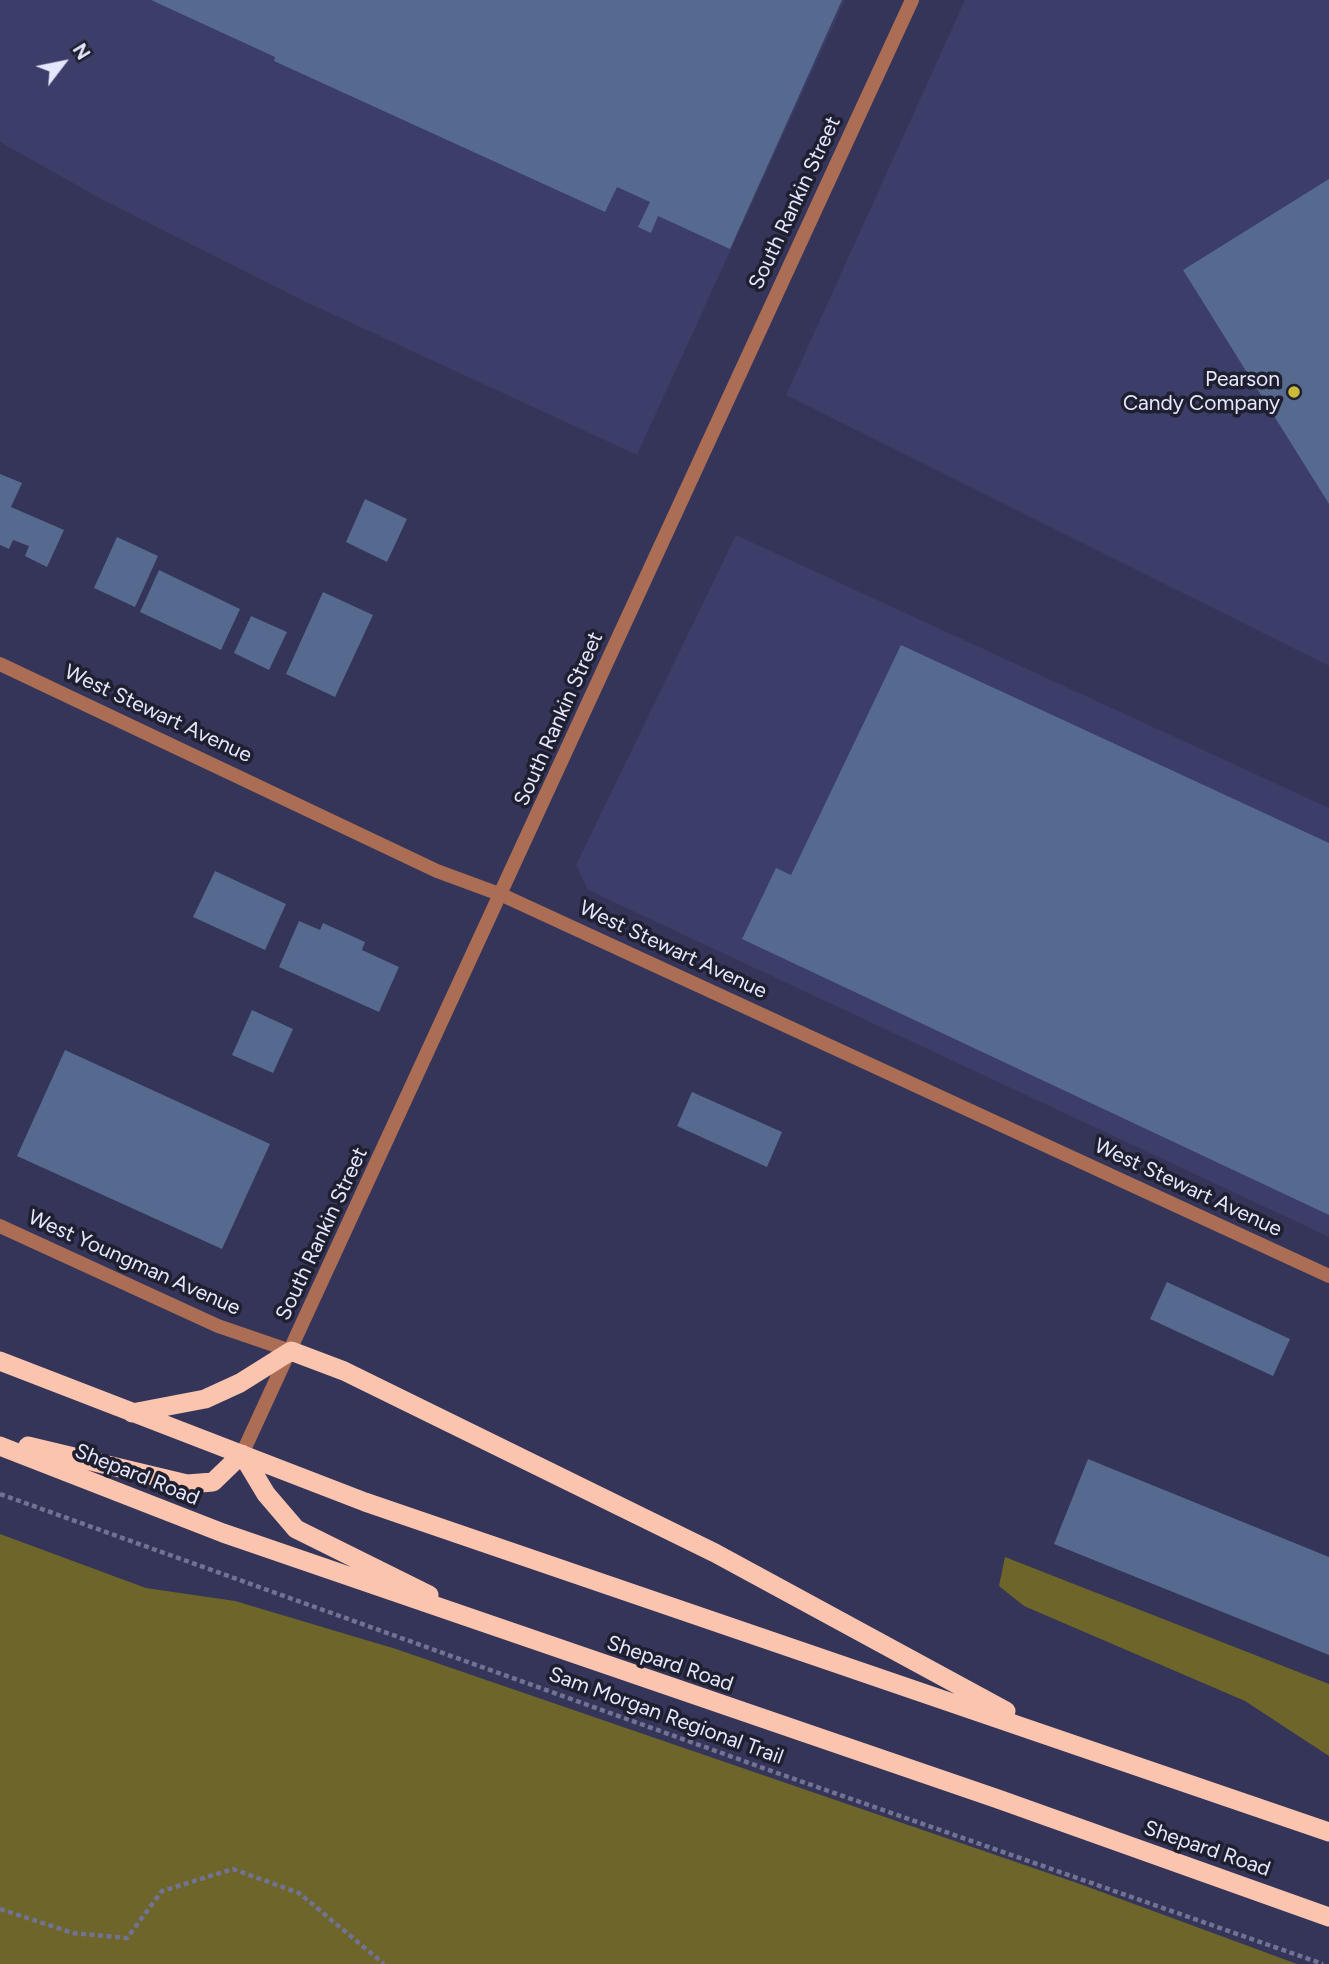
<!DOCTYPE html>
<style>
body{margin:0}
#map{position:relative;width:1329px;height:1964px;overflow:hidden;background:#343559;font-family:Figtree,sans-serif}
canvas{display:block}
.north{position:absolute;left:28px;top:28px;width:70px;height:70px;-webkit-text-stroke:5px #1e1f2f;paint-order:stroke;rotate:58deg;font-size:19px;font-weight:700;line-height:28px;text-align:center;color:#e5e7fe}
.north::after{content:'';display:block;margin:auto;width:24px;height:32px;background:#e5e7fe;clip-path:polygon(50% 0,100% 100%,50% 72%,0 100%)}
</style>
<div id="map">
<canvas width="1329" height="1964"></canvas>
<div class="north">N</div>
</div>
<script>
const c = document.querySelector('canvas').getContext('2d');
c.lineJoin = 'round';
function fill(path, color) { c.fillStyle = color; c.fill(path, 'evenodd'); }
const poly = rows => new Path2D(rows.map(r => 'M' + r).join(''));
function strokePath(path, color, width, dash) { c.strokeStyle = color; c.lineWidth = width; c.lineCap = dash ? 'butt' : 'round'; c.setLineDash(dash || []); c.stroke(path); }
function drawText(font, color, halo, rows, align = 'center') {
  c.font = font + ' Figtree,sans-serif'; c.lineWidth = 7; c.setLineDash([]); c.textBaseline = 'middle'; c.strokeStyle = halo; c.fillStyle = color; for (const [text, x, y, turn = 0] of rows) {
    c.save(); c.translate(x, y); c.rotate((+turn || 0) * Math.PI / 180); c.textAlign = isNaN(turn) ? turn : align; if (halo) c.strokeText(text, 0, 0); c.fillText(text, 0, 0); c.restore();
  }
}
fill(poly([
 [0,0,845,0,637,455,306,302,101,199,0,142],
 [965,0,1329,0,1329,666,786,395],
 [736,535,1329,808,1329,1237,588,890,576,865]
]), '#3c3d68');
fill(poly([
 [0,1534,146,1588,235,1601,396,1649,1080,1884,1297,1964,0,1964],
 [1005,1557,1329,1684,1329,1756,1245,1701,1024,1606,999,1586]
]), '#6d6529');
fill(poly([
 [151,0,842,0,730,249,658,216,651,233,638,227,650,202,617,187,605,212,274,61,275,57],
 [1329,179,1329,504,1183,270],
 [0,474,22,483,11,507,64,530,47,567,25,556,29,546,13,540,9,549,0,545],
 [365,499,407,519,387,562,346,542],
 [117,537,158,556,135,607,94,588],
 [159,570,240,609,221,650,140,612],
 [323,592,373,615,335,697,286,674],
 [251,616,287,632,269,670,234,653],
 [901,645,1329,843,1329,1215,742,939,776,868,791,875],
 [215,871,286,904,265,950,193,917],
 [299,921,320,930,323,923,365,942,362,950,399,967,379,1012,279,967],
 [252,1010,293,1029,273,1073,232,1055],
 [65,1050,270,1144,222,1249,17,1156],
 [692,1092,782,1132,767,1167,677,1126],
 [1167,1282,1290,1339,1273,1376,1150,1319],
 [1088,1459,1329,1557,1329,1655,1054,1544]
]), '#556a8e');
strokePath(poly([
 [0,1494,780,1774,1323,1964],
 [0,1909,73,1933,127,1938,162,1891,233,1869,299,1893,384,1964]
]), '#727393', 4.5, [5, 3.5]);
strokePath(poly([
 [0,664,437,871,502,895,1329,1276],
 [0,1226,218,1326,291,1351]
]), '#ac6d55', 14);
strokePath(poly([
 [242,1454,912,0]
]), '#ac6d55', 14);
strokePath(poly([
 [0,1361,365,1502,1329,1832],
 [132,1413,205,1399,240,1383,291,1351,344,1371,715,1553,1006,1711],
 [0,1446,223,1533,998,1799,1329,1917],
 [28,1446,187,1484,213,1482,242,1454,266,1494,296,1529,429,1595]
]), '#fac4af', 19);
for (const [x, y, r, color] of [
 [1294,392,7,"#cbba39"]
]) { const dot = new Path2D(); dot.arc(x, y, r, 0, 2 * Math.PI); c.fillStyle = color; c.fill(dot); strokePath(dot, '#1e1f2f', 2.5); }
drawText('21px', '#e5e7fe', '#1e1f2f', [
 ["South Rankin Street",795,203,-65],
 ["West Stewart Avenue",158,714,25],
 ["South Rankin Street",559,719,-66],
 ["West Stewart Avenue",673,950,25],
 ["West Stewart Avenue",1188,1188,25],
 ["South Rankin Street",322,1234,-65],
 ["West Youngman Avenue",134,1263,24],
 ["Shepard Road",137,1475,22],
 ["Shepard Road",670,1664,19],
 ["Sam Morgan Regional Trail",666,1716,20],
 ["Shepard Road",1207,1849,19]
]);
drawText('21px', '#e5e7fe', '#1e1f2f', [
 ["Pearson",1280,380],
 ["Candy Company",1280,404]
], 'right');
</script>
